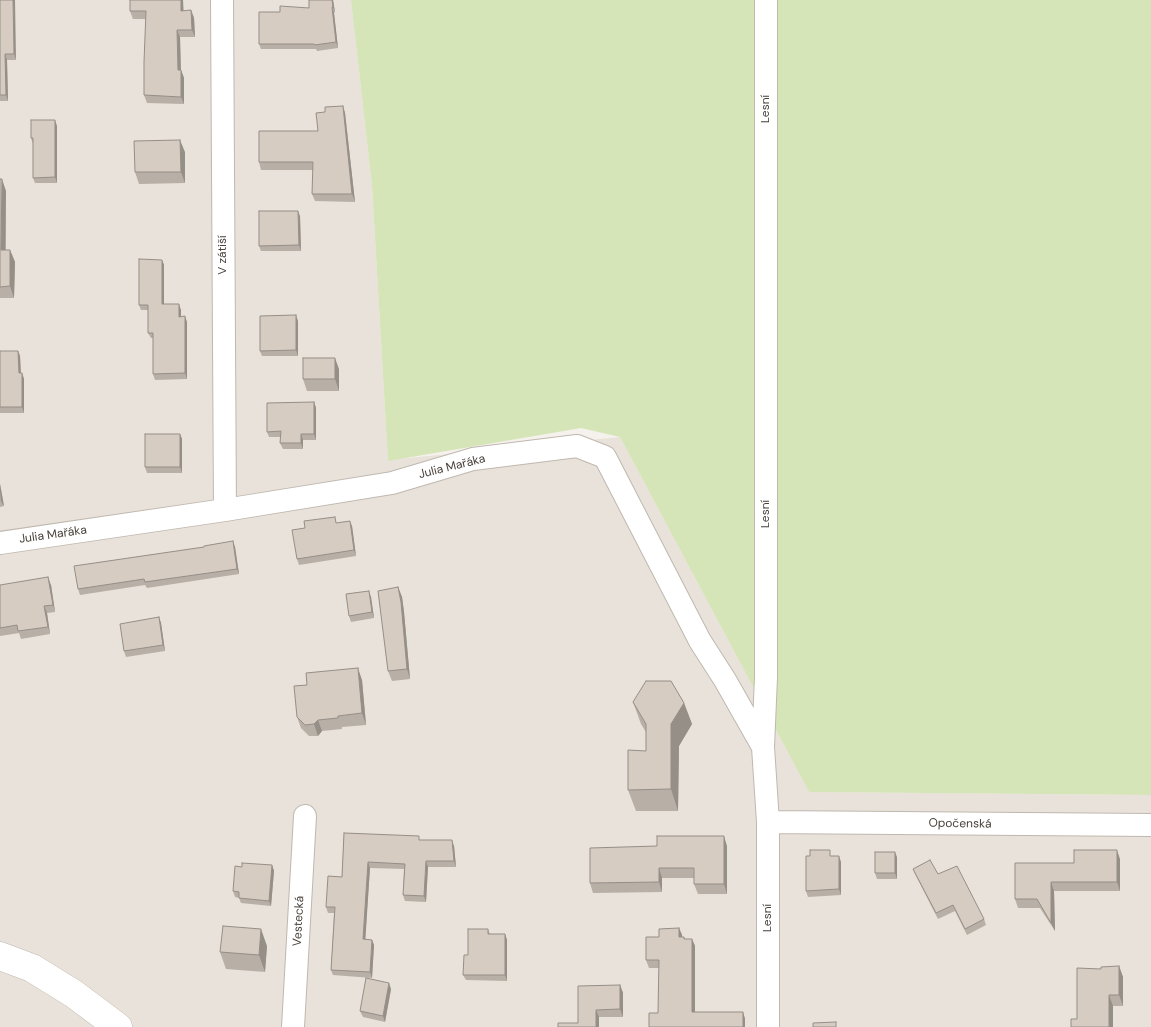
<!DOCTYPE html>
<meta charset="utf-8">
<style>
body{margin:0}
canvas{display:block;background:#f5f1ec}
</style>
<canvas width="1151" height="1027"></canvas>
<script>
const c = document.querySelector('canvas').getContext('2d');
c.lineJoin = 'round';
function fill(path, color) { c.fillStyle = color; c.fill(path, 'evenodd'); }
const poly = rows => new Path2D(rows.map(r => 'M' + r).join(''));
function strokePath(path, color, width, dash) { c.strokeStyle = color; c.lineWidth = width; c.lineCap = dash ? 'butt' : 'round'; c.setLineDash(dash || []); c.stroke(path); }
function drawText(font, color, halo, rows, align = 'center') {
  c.font = font + ' "DM Sans",sans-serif'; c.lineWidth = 4.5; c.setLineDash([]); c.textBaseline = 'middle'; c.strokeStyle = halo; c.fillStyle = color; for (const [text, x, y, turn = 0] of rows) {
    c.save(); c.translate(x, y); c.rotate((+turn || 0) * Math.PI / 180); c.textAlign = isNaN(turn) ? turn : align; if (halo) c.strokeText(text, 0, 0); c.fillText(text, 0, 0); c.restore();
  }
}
fill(poly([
 [0,0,351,0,372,186,388,460,620,437,809,792,1151,795,1151,1027,0,1027]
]), '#e8e2da');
fill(poly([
 [351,0,1151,0,1151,795,809,792,620,437,581,428,388,461,372,186]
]), '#d5e5b8');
const minor = poly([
 [222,0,225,510],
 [766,0,766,677,763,747,768,822,768,1027],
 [0,543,225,510,392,483,473,459,577,446,605,457,700,641,725,680,763,747],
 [768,822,1151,825],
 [293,1027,305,816]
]);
const tertiary = poly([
 [0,956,32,968,74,994,118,1027]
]);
strokePath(minor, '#c0b8af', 24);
strokePath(tertiary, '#c0b8af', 29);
strokePath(minor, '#fff', 22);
strokePath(tertiary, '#fff', 28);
fill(poly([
 [0,0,16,60,7,60,8,101,0,101],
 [130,0,183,0,183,11,191,10,194,18,195,37,180,37,181,70,184,78,184,104,147,103,144,95,146,19,133,19,130,11],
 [309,0,333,0,335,12,334,13,338,48,317,51,316,49,261,49,259,44,280,12,309,8],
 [343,106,345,113,355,202,315,201,312,194,313,170,261,170,259,162,318,131,325,112],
 [57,126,57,183,35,183,33,178,33,144,31,138],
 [185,152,185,183,139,184,135,172],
 [0,179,6,191,6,250,10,250,15,262,14,298,0,298],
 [300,216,301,251,261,251,259,246],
 [162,260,164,265,164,304,181,310,181,317,187,322,187,379,155,380,153,374,153,338,151,338,148,333,148,310,141,310,139,305],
 [298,321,298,356,262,356,260,351],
 [0,351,18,351,20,356,21,373,22,373,24,379,24,413,0,413],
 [339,369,339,391,307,391,303,379],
 [314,402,316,408,316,440,303,440,303,449,283,449,280,443,281,437,269,437,267,432],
 [180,434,182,439,182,473,147,473,145,467],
 [0,484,4,506,0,507],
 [337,523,352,526,356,556,299,565,297,559],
 [204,547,235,547,239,574,147,588,145,585,80,595,78,589],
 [0,585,51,585,55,612,47,613,50,634,21,639,19,633,0,636],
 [398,587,402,597,404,612,410,679,392,681,388,671],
 [371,597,374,618,351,622,349,616],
 [159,617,161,623,165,651,126,657,124,651],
 [362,680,366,725,342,727,342,729,322,731,318,736,309,736,301,728,297,717],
 [633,702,684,703,692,724,679,746,678,811,636,811,628,790,646,751,646,732,641,724],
 [344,833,420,840,454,846,456,867,428,867,426,902,405,901,403,895,404,869,370,868,365,939,372,940,374,945,372,978,333,975,331,970,334,913,328,913,326,907,342,877],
 [727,846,727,894,698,894,694,884,694,878,662,878,662,892,593,893,590,883],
 [832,856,841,862,841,895,808,897,806,891],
 [897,857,897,879,877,879,875,873],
 [1120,859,1120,891,1054,891,1055,931,1040,908,1018,908,1015,899,1074,863],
 [272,865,274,871,271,906,241,903,239,898,235,897,233,891,242,867],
 [913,869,938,874,984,919,986,925,967,935,955,911,938,919,915,874],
 [679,928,682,935,682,937,684,937,685,939,692,939,695,946,695,1012,743,1012,745,1019,745,1027,649,1027,658,1013,659,968,649,968,646,960,659,937],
 [488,929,490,934,505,934,507,940,507,981,466,980,463,975,468,955],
 [267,946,265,972,226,969,220,952],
 [1119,966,1123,977,1123,1006,1113,1006,1113,1027,1071,1027,1077,1019,1101,969],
 [620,985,623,993,623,1017,599,1017,599,1027,558,1027,578,1023],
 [391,989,385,1022,363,1017,360,1011]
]), '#b8afa7');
fill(poly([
 [13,0,15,0,16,60,14,54],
 [181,0,183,0,184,19,181,11],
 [332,0,333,0,335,12,333,7],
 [332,7,334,13,338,48,336,42],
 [191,10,194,18,195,37,192,30],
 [177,30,180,37,181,78,178,70],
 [5,54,7,60,8,101,6,95],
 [181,70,184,78,184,104,181,97],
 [343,106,345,113,355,202,352,194],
 [55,120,57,126,57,183,55,177],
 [180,140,185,152,185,183,181,172],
 [2,179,6,191,5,262,1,250],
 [298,211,300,216,301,251,299,245],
 [10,250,15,262,14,298,10,286],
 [162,260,164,265,164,310,162,304],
 [179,304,181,310,181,322,179,317],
 [296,315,298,321,298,356,296,350],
 [185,316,187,322,187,379,185,373],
 [18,351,20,356,21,379,19,373],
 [335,358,339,369,339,391,335,379],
 [22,373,24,379,24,413,22,407],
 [314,402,316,408,316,440,314,434],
 [180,434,182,439,182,473,180,467],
 [301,434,303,440,303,449,301,443],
 [0,484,4,506,1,501,0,491],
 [350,521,352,526,356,556,354,550],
 [233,541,235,547,239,574,237,569],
 [48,577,51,585,55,612,53,605],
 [398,587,402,597,404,612,410,679,407,669],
 [369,591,371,597,374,618,372,612],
 [44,606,47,613,50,634,48,627],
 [159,617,161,623,165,651,163,645],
 [358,668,362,680,366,725,362,713],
 [684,703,692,724,679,746,678,811,671,789,671,724],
 [318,720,322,731,318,736,314,724],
 [724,836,727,846,727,894,724,884],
 [452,840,454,846,456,867,454,861],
 [1117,850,1120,859,1120,891,1117,882],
 [895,852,897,857,897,879,895,873],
 [839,856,841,862,841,895,839,889],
 [426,861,428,867,426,902,424,896],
 [368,862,370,868,365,945,363,939],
 [272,865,274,871,271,906,269,901],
 [659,868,662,878,662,892,659,882],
 [1051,882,1054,891,1055,931,1051,923],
 [679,928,682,935,682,945,679,937],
 [261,929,267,946,265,972,259,955],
 [505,934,507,940,507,981,505,975],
 [692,939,695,946,695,1020,692,1012],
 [372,940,374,945,372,978,370,972],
 [1119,966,1123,977,1123,1006,1119,995],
 [389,983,391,989,385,1022,383,1016],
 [620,985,623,993,623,1017,620,1009],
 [1109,995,1113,1006,1113,1027,1109,1027],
 [596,1010,599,1017,599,1027,596,1027],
 [743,1012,745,1019,745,1027,743,1027]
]), '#968f88');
const building = poly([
 [0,0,13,0,14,54,5,54,6,95,0,95,0,0],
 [130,0,181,0,181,11,191,10,192,30,177,30,178,70,181,70,181,97,144,95,144,62,146,11,130,11,130,0],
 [309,0,332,0,333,7,332,7,336,42,315,45,314,44,259,44,259,12,280,12,280,6,309,8,309,0],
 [343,106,352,194,312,194,313,162,259,162,259,131,318,131,316,113,325,112,325,107,343,106],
 [31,120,55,120,55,177,33,178,33,138,31,138,31,120],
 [180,140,181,172,135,172,134,141,180,140],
 [0,179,2,179,1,250,10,250,10,286,0,287,0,179],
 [259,211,298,211,299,245,259,246,259,211],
 [139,259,162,260,162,304,179,304,179,317,185,316,185,373,153,374,153,333,148,333,148,305,139,305,139,259],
 [296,315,296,350,260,351,260,316,296,315],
 [0,351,18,351,19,373,22,373,22,407,0,407,0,351],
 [303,358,335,358,335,379,303,379,303,358],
 [314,402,314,434,301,434,301,443,280,443,281,431,267,432,267,403,314,402],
 [145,434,180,434,180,467,145,467,145,434],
 [335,517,336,523,350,521,354,550,297,559,292,530,305,528,304,521,335,517],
 [233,541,237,569,145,582,144,579,78,589,74,566,204,547,204,546,233,541],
 [48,577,53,605,44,606,48,627,18,631,17,625,0,628,0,585,48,577],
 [398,587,401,602,407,669,388,671,378,591,398,587],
 [369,591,372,612,349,616,346,594,369,591],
 [159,617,163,645,124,651,120,624,159,617],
 [358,668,362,713,338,716,338,718,318,720,314,724,305,725,297,717,294,686,307,685,306,673,358,668],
 [646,681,671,681,684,703,671,724,671,789,628,790,628,750,646,751,646,724,633,702,646,681],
 [344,833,419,836,419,840,452,840,454,861,426,861,424,896,403,895,405,864,368,862,363,939,372,940,370,972,331,970,335,907,326,907,328,876,342,877,344,833],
 [657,836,724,836,724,884,694,884,694,868,659,868,659,882,590,883,590,848,657,846,657,836],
 [810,850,830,850,830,856,839,856,839,889,806,891,806,856,810,856,810,850],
 [1074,850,1117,850,1117,882,1051,882,1051,923,1037,899,1015,899,1015,863,1074,863,1074,850],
 [875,852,895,852,895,873,875,873,875,852],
 [930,860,938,874,957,866,984,919,965,929,953,905,936,913,913,869,930,860],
 [242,863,272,865,269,901,239,898,239,892,233,891,235,866,242,867,242,863],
 [223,926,261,929,259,955,220,952,223,926],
 [679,928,679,937,684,937,684,939,692,939,692,1012,743,1012,743,1027,649,1027,649,1013,658,1013,659,960,646,960,646,937,659,937,659,929,679,928],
 [468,929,488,929,488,934,505,934,505,975,463,975,464,955,468,955,468,929],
 [1119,966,1119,995,1109,995,1109,1027,1071,1027,1071,1019,1077,1019,1077,968,1101,969,1101,967,1119,966],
 [366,978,389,983,383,1016,360,1011,366,978],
 [620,985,620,1009,596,1010,596,1027,558,1027,558,1023,578,1023,578,986,620,985],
 [836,1022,836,1027,813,1027,813,1023,836,1022]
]);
fill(building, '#d6ccc2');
strokePath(building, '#968f88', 1);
drawText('12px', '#49413a', '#fff', [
 ["Lesní",766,109,-90],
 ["V zátiší",223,255,-90],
 ["Julia Mařáka",452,467,-14],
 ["Lesní",766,514,-90],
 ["Julia Mařáka",53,535,-8],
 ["Opočenská",960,824,1],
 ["Lesní",768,918,-90],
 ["Vestecká",299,921,-87]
]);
</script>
